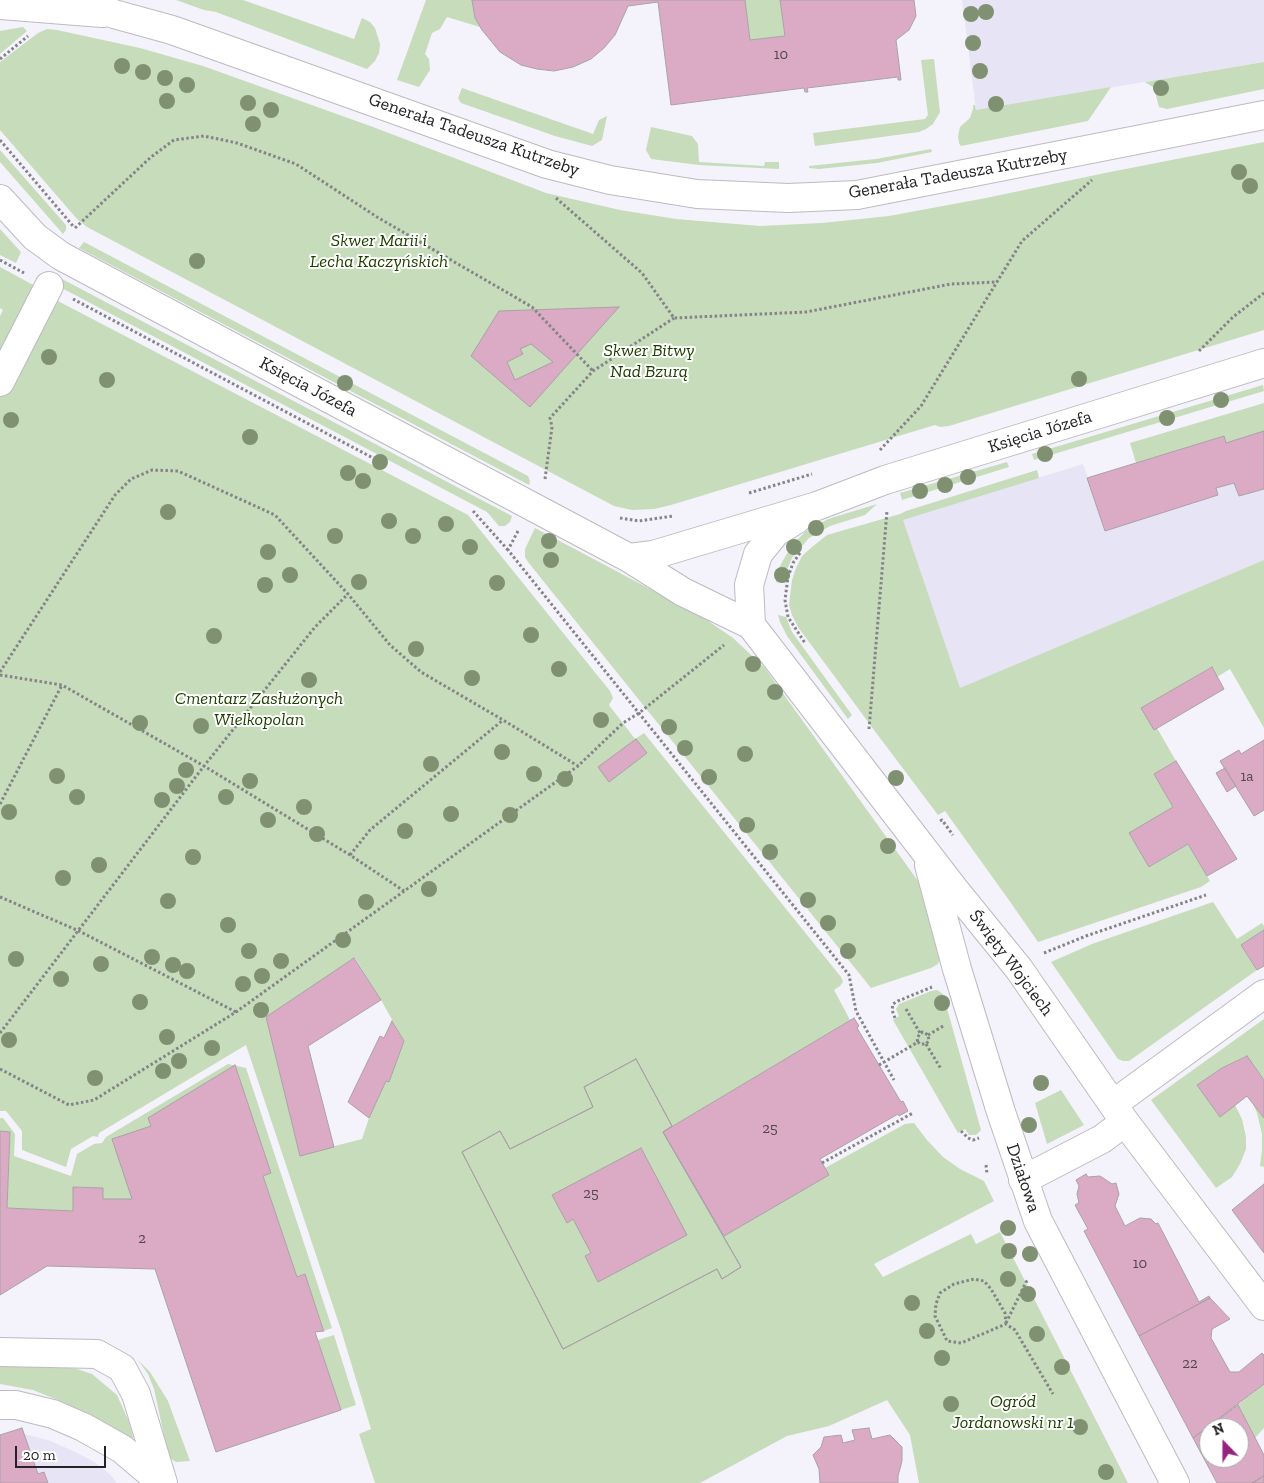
<!DOCTYPE html>
<meta charset="utf-8">
<style>
body{margin:0}
#map{position:relative;width:1264px;height:1483px;overflow:hidden;background:#f4f3fb;font-family:"Zilla Slab",serif}
canvas{display:block}
.north{position:absolute;left:1199px;top:1418px;width:50px;height:50px;box-sizing:border-box;background:#fff;border:1px solid #a7a7a9;border-radius:50%;rotate:338deg;font-size:14px;font-weight:700;line-height:20px;text-align:center;color:#242427}
.north::after{content:'';display:block;margin:auto;width:18px;height:22px;background:#962280;clip-path:polygon(50% 0,100% 100%,50% 72%,0 100%)}
.scale{position:absolute;left:15px;top:1446px;width:91px;height:22px;box-sizing:border-box;border:2px solid #242427;border-top:0;padding-left:6px;font-size:15px;line-height:18px;white-space:nowrap;color:#242427;-webkit-text-stroke:4px #fff;paint-order:stroke}
</style>
<div id="map">
<canvas width="1264" height="1483"></canvas>
<div class="north">N</div>
<div class="scale">20 m</div>
</div>
<script>
const c = document.querySelector('canvas').getContext('2d');
c.lineJoin = 'round';
function fill(path, color) { c.fillStyle = color; c.fill(path, 'evenodd'); }
const poly = rows => new Path2D(rows.map(r => 'M' + r).join(''));
function strokePath(path, color, width, dash) { c.strokeStyle = color; c.lineWidth = width; c.lineCap = dash ? 'butt' : 'round'; c.setLineDash(dash || []); c.stroke(path); }
function drawText(font, color, halo, rows, align = 'center') {
  c.font = font + ' "Zilla Slab",serif'; c.lineWidth = 4; c.setLineDash([]); c.textBaseline = 'middle'; c.strokeStyle = halo; c.fillStyle = color; for (const [text, x, y, turn = 0] of rows) {
    c.save(); c.translate(x, y); c.rotate((+turn || 0) * Math.PI / 180); c.textAlign = isNaN(turn) ? turn : align; if (halo) c.strokeText(text, 0, 0); c.fillText(text, 0, 0); c.restore();
  }
}
fill(poly([
 [962,0,1264,0,1264,62,976,110],
 [1264,431,1264,560,960,689,902,520,1083,464,1088,478,1224,436,1226,442],
 [22,1428,24,1434,48,1440,71,1450,93,1461,111,1475,117,1483,0,1483,0,1435]
]), '#e7e5f5');
fill(poly([
 [176,0,243,0,354,39,362,18,370,22,375,28,380,44,379,53,375,61,367,69,216,12,204,10],
 [426,0,472,0,475,18,480,27,447,17,440,29,432,33,425,54,429,59,430,70,419,87,397,80],
 [745,0,780,0,785,36,750,40],
 [23,27,27,31,0,54,0,31],
 [47,29,57,30,140,48,203,66,373,127,546,193,620,210,676,219,760,226,822,223,889,216,986,198,1110,172,1264,142,1264,330,949,426,940,427,935,425,671,505,654,509,632,510,614,506,87,227,77,219,0,130,0,62,38,33],
 [934,59,940,112,933,124,926,129,919,132,815,146,813,133,925,119,928,115,921,60],
 [1264,62,1264,89,1167,109,1159,107,1154,88,1145,82],
 [1111,87,1088,121,961,146,959,143,958,136,959,131,960,127,970,118,973,109,973,105,975,105,976,110],
 [462,88,593,134,599,120,607,116,602,140,592,146,555,136,461,103,458,98],
 [651,127,692,136,698,144,699,162,764,166,765,162,779,162,779,169,699,165,651,159,646,150],
 [931,149,932,152,877,163,819,169,809,168,809,166,876,159],
 [0,150,66,225,66,230,63,234,0,162],
 [0,229,21,252,16,263,0,255],
 [84,242,528,476,530,481,529,485,79,248],
 [0,267,35,286,0,366,0,316,3,310,0,308],
 [62,279,512,516,510,522,505,526,499,526,487,512,58,286],
 [56,300,468,515,610,691,613,698,609,705,635,739,644,733,841,977,843,982,840,986,834,990,850,1020,663,1132,723,1236,829,1175,825,1168,905,1124,914,1123,927,1140,943,1157,960,1169,984,1181,994,1201,874,1264,883,1277,971,1234,976,1244,1000,1232,1128,1483,919,1483,910,1435,887,1400,829,1426,787,1436,700,1483,375,1483,359,1434,371,1429,342,1333,246,1045,99,1133,98,1137,93,1136,71,1149,66,1167,22,1150,22,1131,6,1111,0,1111,0,397,47,304],
 [355,958,381,1000,404,1041,389,1082,386,1081,369,1118,362,1139,300,1155,266,1017],
 [1263,385,1264,391,1034,460,1032,454],
 [1264,403,1264,431,1226,443,1223,436,1136,463,1130,443],
 [1007,462,1009,467,902,500,900,493],
 [1037,470,1039,478,903,520,960,688,1264,560,1264,728,1230,669,1217,677,1211,667,1142,708,1157,728,1176,761,1154,774,1173,807,1129,834,1150,867,1188,844,1210,881,1201,887,1038,942,1011,903,945,811,938,815,877,734,798,627,792,615,789,605,792,580,796,568,802,556,812,547,827,535,900,514,906,511],
 [877,504,865,515,830,526,809,538,792,558,784,577,776,583,780,566,786,555,795,542,805,532,828,519],
 [535,528,701,616,733,638,764,667,918,881,934,915,941,957,938,964,931,968,871,988,528,562,525,557,525,549],
 [778,615,786,617,792,632,852,715,848,719,787,636,780,622],
 [1213,902,1237,939,1262,923,1264,926,1264,930,1241,945,1257,970,1129,1061,1123,1061,1118,1059,1051,962,1092,944],
 [937,990,943,994,981,1130,976,1135,969,1135,965,1129,958,1133,893,1020,899,1016,896,1009,899,1004,931,991],
 [1264,1019,1264,1079,1246,1056,1222,1068,1197,1085,1220,1116,1235,1105,1242,1119,1246,1137,1246,1149,1240,1164,1232,1177,1216,1188,1151,1100],
 [228,1064,246,1068,332,1328,324,1331,305,1274,297,1277,263,1176,271,1173,235,1065,188,1094,132,1199,103,1199,103,1188,74,1187,73,1211,7,1208,10,1132,0,1131,0,1118,3,1118,15,1134,14,1156,71,1176,77,1154,94,1144,102,1143,106,1137],
 [1061,1090,1084,1125,1047,1144,1035,1103],
 [1252,1102,1264,1118,1264,1167,1260,1166,1262,1150,1262,1134,1257,1113],
 [334,1335,356,1405,341,1410,318,1340],
 [138,1360,150,1372,168,1401,190,1461,176,1462,171,1459,168,1454,154,1389,148,1374],
 [0,1365,61,1367,77,1369,92,1374,117,1395,129,1422,133,1437,132,1440,128,1439,91,1415,65,1403,33,1390,0,1384],
 [1264,1384,1264,1428,1255,1438,1238,1405]
]), '#c6dcba');
const building = poly([
 [472,0,745,0,750,40,785,36,780,0,914,0,916,16,909,30,896,40,901,80,898,80,898,77,807,88,808,92,805,92,804,88,671,105,658,2,628,6,615,35,604,48,591,59,573,67,554,71,537,69,521,65,500,52,482,30,475,18,472,0],
 [619,307,530,407,471,356,499,311,619,307],
 [531,344,553,362,515,380,507,362,523,354,520,349,531,344],
 [1264,431,1264,489,1239,496,1234,483,1216,488,1218,495,1105,531,1087,478,1224,436,1226,443,1264,431],
 [1212,667,1224,689,1154,730,1141,708,1212,667],
 [636,739,647,753,609,782,598,767,636,739],
 [1264,740,1264,810,1254,816,1220,761,1239,750,1241,754,1264,740],
 [1176,761,1237,859,1207,876,1188,844,1149,867,1129,833,1173,807,1154,774,1176,761],
 [1225,768,1236,786,1227,792,1216,773,1225,768],
 [1264,930,1264,966,1257,970,1241,945,1264,930],
 [354,958,381,1000,308,1046,334,1147,300,1156,266,1017,354,958],
 [854,1018,859,1026,857,1028,901,1102,903,1101,908,1111,899,1116,898,1114,820,1159,829,1175,724,1236,663,1132,854,1018],
 [392,1021,404,1041,389,1082,386,1081,369,1118,348,1102,380,1036,384,1038,392,1021],
 [1247,1056,1264,1080,1264,1118,1247,1096,1220,1117,1197,1085,1222,1068,1247,1056],
 [636,1059,672,1126,663,1132,741,1267,722,1279,717,1269,563,1349,462,1152,500,1131,510,1149,593,1107,584,1087,636,1059],
 [641,1148,687,1235,598,1282,585,1256,591,1253,573,1219,567,1223,552,1195,641,1148],
 [636,1059,672,1126,663,1132,741,1267,722,1279,717,1269,563,1349,462,1152,500,1131,510,1149,593,1107,584,1087,636,1059],
 [235,1065,271,1173,263,1176,297,1277,305,1274,323,1329,324,1331,315,1332,341,1410,216,1452,155,1269,47,1266,0,1295,0,1131,10,1132,7,1208,73,1211,73,1187,103,1188,103,1199,132,1199,112,1139,151,1126,148,1118,235,1065],
 [1086,1174,1088,1177,1100,1176,1112,1184,1116,1183,1119,1194,1115,1206,1125,1226,1140,1218,1151,1219,1156,1224,1158,1223,1199,1302,1209,1296,1210,1298,1139,1336,1084,1231,1088,1229,1075,1205,1079,1203,1077,1194,1079,1186,1076,1180,1086,1174],
 [1264,1184,1264,1253,1232,1210,1264,1184],
 [1210,1298,1230,1319,1212,1329,1211,1338,1230,1372,1239,1372,1262,1353,1264,1355,1264,1384,1193,1438,1139,1336,1210,1298],
 [1238,1405,1264,1455,1264,1476,1252,1483,1217,1483,1193,1438,1238,1405],
 [1209,1428,1239,1428,1239,1458,1209,1458,1209,1428],
 [22,1428,38,1474,44,1472,48,1483,0,1483,0,1435,22,1428],
 [869,1428,872,1439,890,1435,902,1447,902,1461,898,1476,898,1483,820,1483,819,1469,813,1455,821,1447,824,1437,841,1435,843,1443,855,1440,852,1430,869,1428],
 [1264,1476,1264,1483,1252,1483,1264,1476]
]);
fill(building, '#dbabc6');
strokePath(building, '#a9a1a5', 1);
const minor = poly([
 [80,0,114,14,172,30,547,164,610,180,697,194,788,198,857,195,1264,115],
 [0,5,102,13],
 [0,199,35,237,61,256,629,558,683,592,751,625,954,889,1019,969,1125,1122,1264,1306],
 [0,382,49,286],
 [629,558,653,555,817,506,885,480,1264,363],
 [751,625,749,585,758,554,776,532,797,519],
 [929,865,957,969,1001,1112,1038,1221,1175,1483],
 [1113,1104,1264,994],
 [1023,1180,1102,1139,1125,1122],
 [0,1352,97,1354,122,1368,136,1394,163,1483],
 [0,1405,16,1405,53,1414,83,1427,122,1449,162,1483]
]);
strokePath(minor, '#bcbbc2', 30);
strokePath(poly([
 [0,59,28,36],
 [0,140,73,226],
 [556,198,642,273,674,318,806,312,951,284,997,282],
 [75,228,151,157,174,140,204,136,237,143,296,164,377,217,532,307,593,371],
 [0,260,24,273],
 [73,299,373,458],
 [1199,351,1233,317,1264,293],
 [880,450,921,406,1022,241,1092,180],
 [545,479,552,427,550,418,593,371,674,318],
 [749,493,812,474],
 [473,511,508,550],
 [620,518,639,521,673,516],
 [518,531,508,550,849,975,856,1011,894,1080],
 [800,553,793,563,788,577,785,600,788,617,805,643],
 [0,672,115,495,131,479,152,470,178,471,275,515,348,594,390,645,421,672,503,720,578,766],
 [0,675,62,685,204,766,350,855,404,891],
 [869,729,887,511],
 [0,804,62,685],
 [940,821,942,820,953,835],
 [350,855,370,830,503,720],
 [0,897,79,931,236,1012],
 [1044,953,1086,936,1206,895],
 [906,1009,920,1033],
 [895,1018,892,1010,893,1004,898,1001,932,987],
 [0,1033,204,766,315,627,348,594],
 [928,1035,945,1025],
 [926,1044,941,1069],
 [879,1065,918,1042,920,1044,926,1044,929,1040,928,1035,923,1032,920,1033,917,1039,918,1042],
 [0,1069,69,1105,94,1100,236,1012,578,766,623,723,639,713,724,645],
 [961,1131,968,1138,973,1140,979,1138],
 [822,1163,913,1113],
 [986,1165,987,1174],
 [1006,1323,1026,1282,1029,1280],
 [1006,1324,1005,1313,991,1289,984,1281,974,1279,954,1284,940,1293,936,1304,935,1316,947,1341,961,1343,1006,1324,1015,1330,1053,1394]
]), '#838388', 3, [2.5, 2.5]);
strokePath(minor, '#fff', 28);
c.fillStyle = '#7f9171';
for (const [x, y] of [
 [986,12],
 [971,14],
 [973,43],
 [122,66],
 [980,71],
 [143,72],
 [165,78],
 [187,85],
 [1161,88],
 [167,101],
 [248,103],
 [996,104],
 [271,110],
 [253,124],
 [1239,172],
 [1250,186],
 [197,261],
 [49,357],
 [1079,379],
 [107,380],
 [345,383],
 [1221,400],
 [1167,418],
 [11,420],
 [250,437],
 [1045,454],
 [380,462],
 [348,473],
 [968,477],
 [363,481],
 [945,485],
 [920,491],
 [168,512],
 [389,521],
 [446,524],
 [816,528],
 [335,536],
 [413,536],
 [549,541],
 [470,547],
 [794,547],
 [268,552],
 [551,560],
 [290,575],
 [782,575],
 [359,582],
 [497,583],
 [265,585],
 [531,635],
 [214,636],
 [416,649],
 [753,664],
 [559,669],
 [472,678],
 [309,680],
 [775,692],
 [601,720],
 [140,723],
 [201,726],
 [669,727],
 [685,748],
 [502,752],
 [745,754],
 [431,764],
 [186,770],
 [534,774],
 [57,776],
 [709,777],
 [896,778],
 [565,779],
 [250,781],
 [177,786],
 [77,797],
 [226,797],
 [162,800],
 [304,807],
 [9,812],
 [451,814],
 [510,815],
 [268,820],
 [747,825],
 [405,831],
 [317,834],
 [888,846],
 [770,852],
 [193,857],
 [99,865],
 [63,878],
 [429,889],
 [808,900],
 [168,901],
 [366,902],
 [828,923],
 [228,925],
 [343,940],
 [249,951],
 [848,951],
 [152,957],
 [16,959],
 [281,961],
 [101,964],
 [173,965],
 [187,971],
 [262,976],
 [61,979],
 [243,984],
 [140,1002],
 [942,1003],
 [261,1010],
 [167,1037],
 [9,1040],
 [212,1048],
 [179,1061],
 [163,1071],
 [95,1078],
 [1041,1083],
 [1029,1125],
 [1008,1228],
 [1009,1251],
 [1030,1254],
 [1008,1279],
 [1028,1294],
 [912,1303],
 [927,1331],
 [1037,1334],
 [942,1358],
 [1062,1367],
 [951,1404],
 [1080,1427],
 [1106,1472]
]) { c.beginPath(); c.arc(x, y, 8, 0, 2 * Math.PI); c.fill(); }
drawText('15px', '#52464f', null, [
 ["10",781,55],
 ["1a",1247,777],
 ["25",770,1129],
 ["25",591,1194],
 ["2",142,1239],
 ["10",1140,1264],
 ["22",1190,1364]
]);
drawText('18px', '#242427', '#fff', [
 ["Generała Tadeusza Kutrzeby",474,135,19],
 ["Generała Tadeusza Kutrzeby",958,174,-10],
 ["Księcia Józefa",308,387,28],
 ["Księcia Józefa",1040,432,-17],
 ["Święty Wojciech",1011,963,53],
 ["Działowa",1023,1178,71]
]);
drawText('italic 18px', '#1f4000', '#fff', [
 ["Skwer Marii i",379,241],
 ["Lecha Kaczyńskich",379,262],
 ["Skwer Bitwy",649,351],
 ["Nad Bzurą",649,372],
 ["Cmentarz Zasłużonych",259,699],
 ["Wielkopolan",259,720],
 ["Ogród",1013,1402],
 ["Jordanowski nr 1",1013,1423]
]);
</script>
